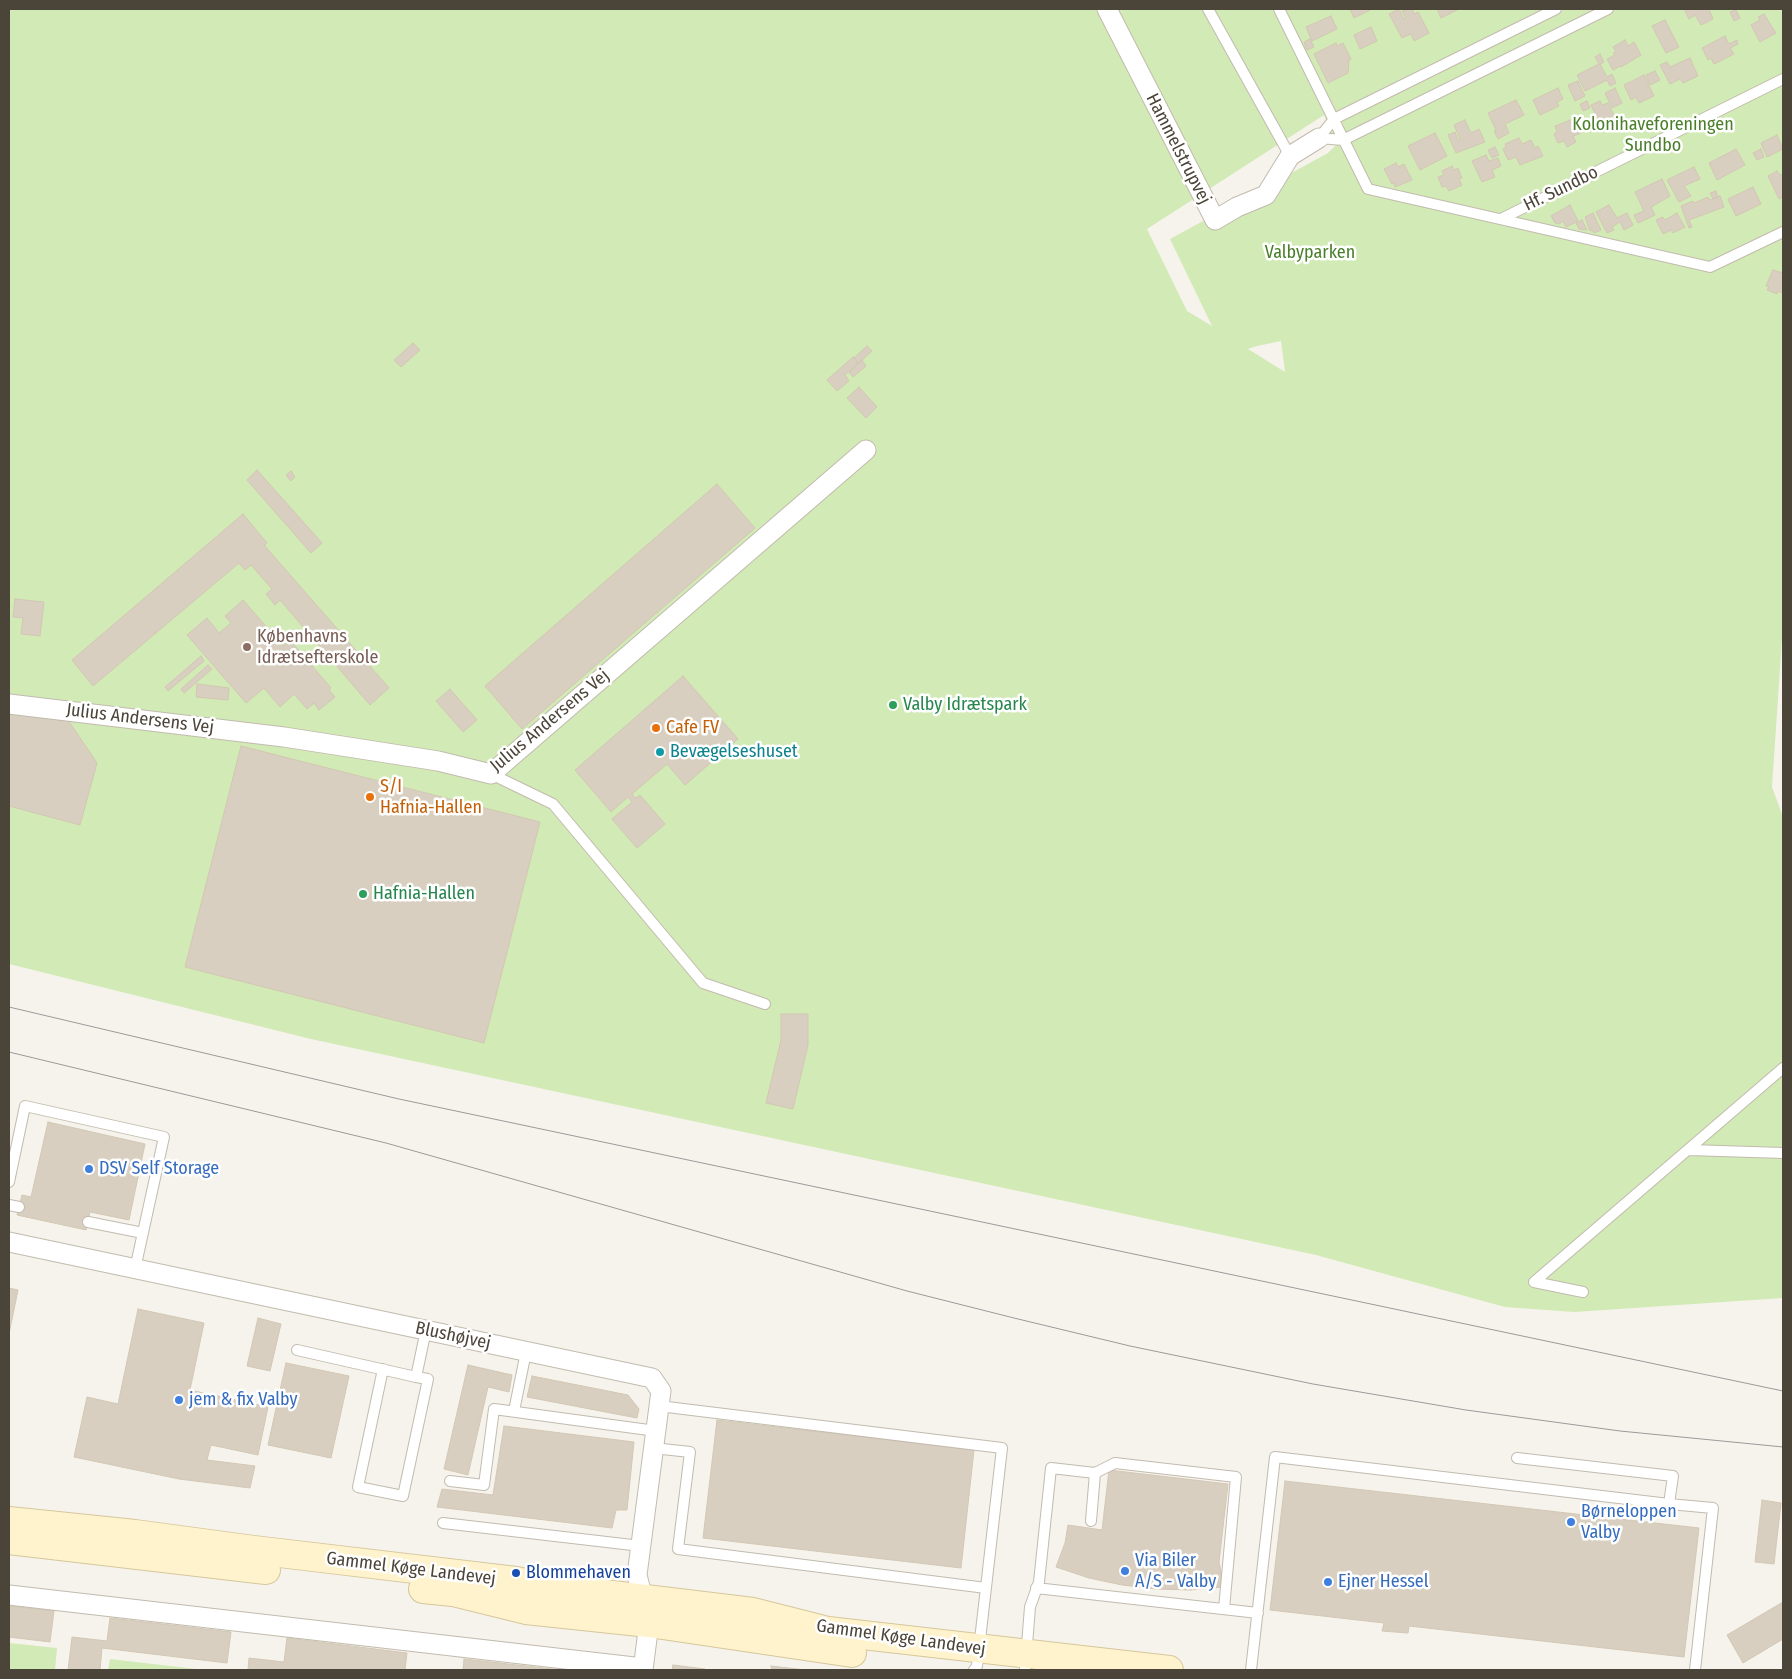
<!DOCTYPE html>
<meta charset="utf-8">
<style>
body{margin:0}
#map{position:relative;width:1792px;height:1679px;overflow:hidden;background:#f6f3ec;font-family:"Fira Sans Condensed",sans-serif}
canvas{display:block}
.frame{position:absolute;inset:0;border:10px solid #4b4439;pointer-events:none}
</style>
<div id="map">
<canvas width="1792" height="1679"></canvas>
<div class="frame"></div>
</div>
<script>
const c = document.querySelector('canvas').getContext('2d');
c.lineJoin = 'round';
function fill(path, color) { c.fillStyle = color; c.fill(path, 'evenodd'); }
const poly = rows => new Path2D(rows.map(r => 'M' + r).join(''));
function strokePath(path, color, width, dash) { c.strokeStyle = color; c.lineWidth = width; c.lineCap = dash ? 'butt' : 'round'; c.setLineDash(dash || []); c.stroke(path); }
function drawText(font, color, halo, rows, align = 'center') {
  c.font = font + ' "Fira Sans Condensed",sans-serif'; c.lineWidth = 5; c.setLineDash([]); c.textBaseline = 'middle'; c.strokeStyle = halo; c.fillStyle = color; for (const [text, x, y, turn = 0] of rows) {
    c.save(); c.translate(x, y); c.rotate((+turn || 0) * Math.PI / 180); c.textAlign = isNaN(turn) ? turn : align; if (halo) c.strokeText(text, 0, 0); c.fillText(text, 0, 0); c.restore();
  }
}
fill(poly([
 [9,9,1783,9,1783,624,1772,787,1783,817,1783,1298,1574,1312,1505,1307,1316,1255,311,1039,9,964],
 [1324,115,1336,145,1328,153,1170,239,1212,326,1187,311,1147,229],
 [1281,341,1285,372,1248,349,1257,346],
 [9,1643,57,1648,55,1670,9,1670],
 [110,1659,205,1670,108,1670]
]), '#d2eab5');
const building = poly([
 [1350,9,1370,9,1370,10,1354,18,1350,9],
 [1399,9,1404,19,1406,18,1402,11,1412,9,1414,14,1418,12,1429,33,1414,41,1411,34,1402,38,1389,14,1399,9],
 [1437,9,1459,9,1441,18,1437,9],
 [1684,9,1709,9,1713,19,1701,25,1695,15,1689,19,1684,9],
 [1736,10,1740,18,1734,21,1730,12,1736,10],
 [1764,14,1776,33,1760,42,1751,25,1760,20,1758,17,1764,14],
 [1331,16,1337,29,1312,41,1306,27,1331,16],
 [1665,20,1679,47,1666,53,1652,26,1665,20],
 [1371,27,1377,41,1360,49,1354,35,1371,27],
 [1725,36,1729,44,1737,40,1738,44,1730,48,1734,54,1714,64,1711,58,1708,60,1702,48,1725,36],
 [1310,39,1314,47,1307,50,1304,42,1310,39],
 [1625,40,1628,46,1634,42,1641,55,1621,67,1620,66,1613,70,1607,59,1615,55,1613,53,1616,52,1613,47,1625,40],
 [1336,43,1337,46,1343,43,1351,59,1349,60,1348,73,1328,83,1314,54,1336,43],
 [1600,54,1604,62,1600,64,1607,77,1612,74,1616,83,1610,86,1607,80,1585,91,1577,75,1599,64,1595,57,1600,54],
 [1690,58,1698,76,1683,83,1680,79,1670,84,1660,65,1667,62,1670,67,1690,58],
 [1655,71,1660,80,1650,85,1646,75,1655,71],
 [1644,75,1654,96,1639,103,1636,97,1631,100,1624,85,1644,75],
 [1578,81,1585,96,1575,101,1568,85,1578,81],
 [1558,88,1563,99,1557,102,1559,106,1540,115,1533,100,1558,88],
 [1615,88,1622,103,1612,108,1605,93,1615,88],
 [1516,100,1524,115,1505,124,1509,133,1498,139,1494,131,1496,130,1488,113,1516,100],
 [1587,101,1590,108,1583,111,1580,104,1587,101],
 [1600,101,1602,105,1608,103,1614,115,1609,118,1612,123,1602,128,1591,105,1600,101],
 [1573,119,1581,133,1573,136,1576,142,1567,147,1564,141,1558,143,1554,134,1557,132,1555,126,1573,119],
 [1465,120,1471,133,1479,129,1485,142,1456,153,1448,135,1455,132,1458,140,1460,139,1454,125,1465,120],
 [1435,133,1447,156,1420,170,1408,146,1435,133],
 [1777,135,1783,149,1767,157,1761,143,1777,135],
 [1519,138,1522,144,1531,140,1535,148,1538,146,1543,156,1520,165,1516,157,1508,160,1503,149,1506,147,1505,144,1519,138],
 [1495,147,1499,155,1492,158,1488,150,1495,147],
 [1736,149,1745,165,1717,180,1709,163,1736,149],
 [1761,149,1764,157,1757,160,1753,153,1761,149],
 [1486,155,1489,161,1498,158,1501,166,1492,170,1495,177,1482,182,1472,161,1486,155],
 [1396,163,1398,167,1404,164,1412,180,1395,187,1394,183,1392,184,1384,169,1396,163],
 [1452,166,1454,170,1458,168,1462,178,1459,179,1462,185,1449,191,1446,186,1442,187,1438,177,1444,175,1442,171,1452,166],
 [1694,167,1700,179,1684,186,1691,196,1679,202,1667,180,1694,167],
 [1777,171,1780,175,1783,174,1783,197,1779,199,1768,176,1777,171],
 [1662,179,1670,196,1651,207,1655,215,1638,223,1634,215,1644,211,1635,192,1662,179],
 [1753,187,1761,204,1736,216,1728,199,1753,187],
 [1716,191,1718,197,1713,199,1710,193,1716,191],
 [1720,196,1724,207,1689,220,1692,227,1689,228,1681,206,1693,201,1694,203,1708,197,1710,200,1720,196],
 [1570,205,1578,221,1566,227,1563,221,1559,224,1555,223,1551,216,1570,205],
 [1609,205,1617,218,1627,213,1633,225,1624,230,1620,222,1612,227,1614,230,1607,233,1596,212,1609,205],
 [1593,213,1601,230,1594,233,1592,230,1590,231,1585,217,1593,213],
 [1677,213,1685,227,1673,233,1671,230,1663,234,1656,220,1663,217,1665,220,1677,213],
 [1582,220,1587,230,1579,229,1576,223,1582,220],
 [1773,270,1783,273,1783,293,1778,291,1777,294,1767,290,1769,287,1766,286,1773,270],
 [413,343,420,350,401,367,394,360,413,343],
 [867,346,872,351,859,363,854,358,867,346],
 [853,357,858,363,845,375,849,381,837,391,827,380,853,357],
 [862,360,866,366,853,377,849,372,862,360],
 [859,387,877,407,866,418,847,398,859,387],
 [257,470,322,543,311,553,247,480,257,470],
 [291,471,295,477,291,481,286,475,291,471],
 [717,484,755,528,522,729,485,686,717,484],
 [243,514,267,543,264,545,389,688,370,705,280,600,275,605,266,594,272,589,251,565,245,570,239,563,93,686,72,660,243,514],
 [15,599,44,602,40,636,21,634,23,618,13,617,15,599],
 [243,600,283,646,290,640,331,688,329,690,335,697,319,710,314,703,307,709,294,694,280,707,264,688,246,703,187,635,207,618,219,633,231,623,225,616,243,600],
 [201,656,204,661,168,691,165,687,201,656],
 [208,665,212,669,184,693,181,689,208,665],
 [683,676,738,739,685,785,667,764,632,794,636,798,640,795,665,824,637,848,612,819,632,802,628,797,611,812,575,770,683,676],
 [197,684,229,688,228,700,196,697,197,684],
 [450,689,477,720,463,732,436,701,450,689],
 [9,713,68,720,97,763,80,825,9,806,9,713],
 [241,746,540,822,484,1043,185,967,241,746],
 [781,1014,808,1014,808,1045,793,1109,766,1103,781,1040,781,1014],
 [48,1122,145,1144,129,1220,90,1212,86,1230,17,1215,22,1195,31,1197,48,1122],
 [9,1288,18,1290,9,1334,9,1288],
 [138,1309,204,1323,190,1390,268,1407,258,1455,211,1445,207,1460,255,1466,250,1488,179,1479,74,1457,87,1397,118,1404,138,1309],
 [258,1318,281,1324,270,1371,247,1366,258,1318],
 [286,1363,349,1376,331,1458,268,1445,286,1363],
 [468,1365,512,1375,509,1392,488,1387,468,1475,444,1469,468,1365],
 [532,1376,628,1395,639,1409,637,1418,527,1397,532,1376],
 [717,1420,974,1450,961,1568,703,1538,717,1420],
 [504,1426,634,1442,627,1510,616,1510,612,1528,437,1507,442,1489,493,1495,504,1426],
 [1109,1470,1228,1484,1219,1562,1224,1587,1190,1590,1156,1589,1122,1585,1089,1578,1056,1567,1065,1543,1068,1525,1102,1530,1109,1470],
 [1285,1481,1699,1528,1684,1657,1409,1626,1408,1633,1382,1631,1384,1623,1270,1610,1285,1481],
 [1762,1500,1781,1503,1774,1564,1755,1562,1762,1500],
 [1783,1602,1783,1639,1743,1663,1727,1635,1783,1602],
 [9,1606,54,1611,50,1642,9,1637,9,1606],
 [110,1618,231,1632,227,1663,102,1648,100,1670,68,1670,72,1637,107,1641,110,1618],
 [287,1638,407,1653,405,1670,291,1670,279,1669,279,1670,248,1670,249,1658,284,1662,287,1638],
 [464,1659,561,1670,463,1670,464,1659],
 [673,1665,705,1669,705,1670,672,1670,673,1665],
 [771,1666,806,1670,772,1670,771,1666]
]);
fill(building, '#d8cfc1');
strokePath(building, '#d3c7b4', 1);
const service = poly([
 [1208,9,1290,156],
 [1279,9,1368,189,1710,267,1783,232],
 [1319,138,1343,140,1608,9],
 [1319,138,1334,119,1556,9],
 [1501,219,1783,79],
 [491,774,553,804,703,983,765,1004],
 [1689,1150,1783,1153],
 [9,1182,25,1106,164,1137,135,1269],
 [9,1205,19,1207],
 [88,1222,143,1233],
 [1583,1292,1534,1282,1783,1068],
 [297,1350,416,1377],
 [383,1369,358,1487,403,1496,428,1379,416,1377,426,1330],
 [659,1406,1002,1448,977,1666,974,1670],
 [514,1411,526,1352],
 [653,1448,690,1452,678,1549,986,1588],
 [1095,1473,1115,1463,1236,1477,1224,1609],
 [450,1481,484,1485,494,1409,656,1431],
 [1669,1504,1713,1508,1695,1670],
 [443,1523,641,1546],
 [1036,1588,1258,1613],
 [1025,1670,1030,1607,1039,1582,1051,1468,1095,1473,1091,1521],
 [1251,1670,1275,1457,1669,1504,1673,1476,1517,1458]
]);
const minor = poly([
 [1107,9,1215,220,1237,207,1266,195,1290,156,1319,138],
 [9,704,284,737,438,761,491,774,866,450],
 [9,1242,652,1378,661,1391,637,1575,649,1623,643,1670],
 [9,1595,643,1668]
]);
const secondary = poly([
 [9,1521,135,1534,254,1550,516,1581,538,1586,753,1612,828,1631,1169,1670],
 [9,1540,266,1570],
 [423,1589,453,1592,526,1610,649,1623,852,1653]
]);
strokePath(service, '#c2bbae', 12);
strokePath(minor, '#c2bbae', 21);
strokePath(secondary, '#d6c79b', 30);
strokePath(service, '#fff', 10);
strokePath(minor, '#fff', 19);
strokePath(secondary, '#fff3cd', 28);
strokePath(poly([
 [9,1007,399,1099,1783,1391],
 [9,1052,386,1143,907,1291,1014,1318,1130,1346,1313,1384,1466,1410,1620,1431,1783,1447]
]), '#9a9a9a', 1);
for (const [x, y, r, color] of [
 [247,647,5,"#8d6e63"],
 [893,705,5,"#2e9e5b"],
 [656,728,5,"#e8710a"],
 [660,752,5,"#0f9aa8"],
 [370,797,5,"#e8710a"],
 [363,894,5,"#2e9e5b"],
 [89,1169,5,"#3f7fe0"],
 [179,1400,5,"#3f7fe0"],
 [1571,1522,5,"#3f7fe0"],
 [1125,1571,5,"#3f7fe0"],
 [516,1573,5,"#1a4fb4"],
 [1328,1582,5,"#3f7fe0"]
]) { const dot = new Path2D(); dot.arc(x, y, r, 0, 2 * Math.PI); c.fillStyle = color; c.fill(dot); strokePath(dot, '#fff', 2); }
drawText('18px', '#4a7f2a', '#fff', [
 ["Kolonihaveforeningen",1653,125],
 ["Sundbo",1653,146],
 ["Valbyparken",1310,253]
]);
drawText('18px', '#4b4439', '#fff', [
 ["Hammelstrupvej",1178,149,63],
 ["Hf. Sundbo",1561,189,-26],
 ["Julius Andersens Vej",140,719,7],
 ["Julius Andersens Vej",550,721,-40],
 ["Blushøjvej",453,1336,12],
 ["Gammel Køge Landevej",411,1569,7],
 ["Gammel Køge Landevej",901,1638,8]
]);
drawText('18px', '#785e54', '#fff', [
 ["Københavns",257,637],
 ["Idrætsefterskole",257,658]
], 'left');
drawText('18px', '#27864d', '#fff', [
 ["Valby Idrætspark",903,705],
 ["Hafnia-Hallen",373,894]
], 'left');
drawText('18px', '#c56008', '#fff', [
 ["Cafe FV",666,728],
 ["S/I",380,787],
 ["Hafnia-Hallen",380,808]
], 'left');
drawText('18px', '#0d838f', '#fff', [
 ["Bevægelseshuset",670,752]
], 'left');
drawText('18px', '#366cbe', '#fff', [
 ["DSV Self Storage",99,1169],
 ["jem & fix Valby",189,1400],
 ["Børneloppen",1581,1512],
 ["Valby",1581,1533],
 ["Via Biler",1135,1561],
 ["A/S - Valby",1135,1582],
 ["Ejner Hessel",1338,1582]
], 'left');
drawText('18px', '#164399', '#fff', [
 ["Blommehaven",526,1573]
], 'left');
</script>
